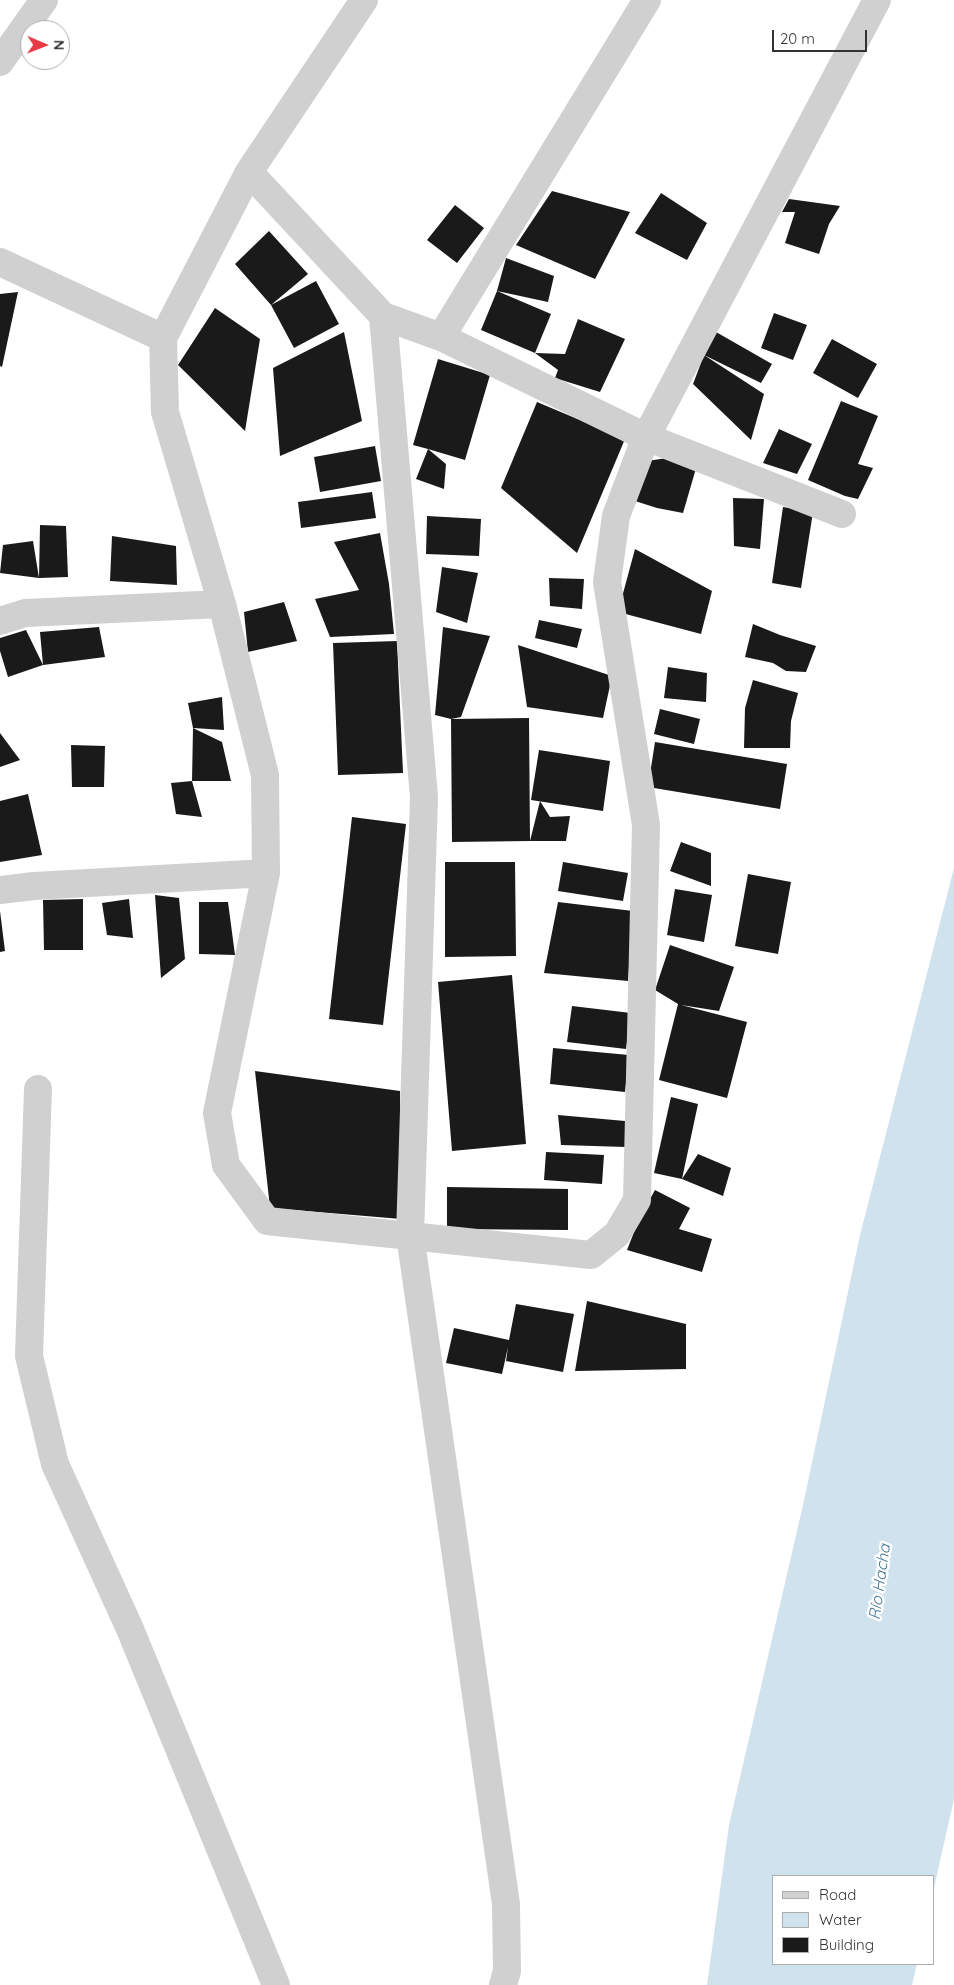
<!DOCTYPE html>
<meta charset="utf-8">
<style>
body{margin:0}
#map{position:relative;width:954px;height:1985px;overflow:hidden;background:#fff;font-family:Quicksand,sans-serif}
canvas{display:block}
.legend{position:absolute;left:772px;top:1875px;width:162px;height:90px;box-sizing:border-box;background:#fff;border:1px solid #adadad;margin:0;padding:6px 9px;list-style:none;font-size:15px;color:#333}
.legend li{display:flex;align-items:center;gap:10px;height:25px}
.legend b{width:25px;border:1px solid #adadad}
.north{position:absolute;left:20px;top:20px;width:50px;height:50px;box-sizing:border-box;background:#fff;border:1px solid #adadad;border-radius:50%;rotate:91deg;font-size:14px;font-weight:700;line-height:20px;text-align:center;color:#333}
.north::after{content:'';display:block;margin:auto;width:18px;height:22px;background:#e63946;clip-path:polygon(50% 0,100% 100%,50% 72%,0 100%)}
.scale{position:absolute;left:772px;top:30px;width:95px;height:22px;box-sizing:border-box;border:2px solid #333;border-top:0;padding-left:6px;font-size:15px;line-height:18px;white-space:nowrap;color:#333;-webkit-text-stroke:4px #fff;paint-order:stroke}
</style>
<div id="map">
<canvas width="954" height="1985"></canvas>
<ul class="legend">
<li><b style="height:6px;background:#d0d0d0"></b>Road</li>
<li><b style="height:14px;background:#cfe2ee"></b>Water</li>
<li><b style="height:14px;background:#1a1a1a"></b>Building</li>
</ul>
<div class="north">N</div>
<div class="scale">20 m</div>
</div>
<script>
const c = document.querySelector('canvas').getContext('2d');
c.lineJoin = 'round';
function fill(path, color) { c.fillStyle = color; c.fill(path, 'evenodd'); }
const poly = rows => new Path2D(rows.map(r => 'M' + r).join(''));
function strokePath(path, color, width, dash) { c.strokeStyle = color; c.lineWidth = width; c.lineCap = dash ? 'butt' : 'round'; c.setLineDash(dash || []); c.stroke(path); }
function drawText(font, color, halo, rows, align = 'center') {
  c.font = font + ' Quicksand,sans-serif'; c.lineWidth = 5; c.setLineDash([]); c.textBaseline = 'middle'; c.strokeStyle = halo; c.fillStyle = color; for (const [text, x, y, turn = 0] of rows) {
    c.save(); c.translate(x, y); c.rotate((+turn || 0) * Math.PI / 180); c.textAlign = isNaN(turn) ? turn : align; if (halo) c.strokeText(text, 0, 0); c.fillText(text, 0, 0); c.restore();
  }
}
fill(poly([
 [954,868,954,1799,933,1892,933,1876,773,1876,773,1964,917,1964,912,1985,707,1985,729,1825,803,1505,860,1235]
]), '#cfe2ee');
fill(poly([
 [552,191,630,212,595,279,516,245],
 [661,193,707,223,687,260,635,233],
 [789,199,840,206,829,224,819,254,785,243,795,212,782,212],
 [455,205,484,228,457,263,427,240],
 [269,231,308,274,271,305,316,281,339,324,294,348,271,305,235,264],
 [506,258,554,276,548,302,497,291,551,314,535,353,481,330,497,291],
 [18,292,2,367,0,366,0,294],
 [215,308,260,339,245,431,178,365],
 [774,313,807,325,793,360,761,348],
 [578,319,625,339,600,392,555,378,558,370,535,353,565,354],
 [344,332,362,421,280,456,273,368],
 [716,332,772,364,761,383,704,355],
 [832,339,877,364,858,398,813,373],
 [704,355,764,394,751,440,693,384],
 [438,359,490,375,465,460,428,449,446,464,444,489,416,479,428,449,413,445],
 [841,401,878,416,858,464,873,468,858,499,845,496,808,480],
 [537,402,625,439,577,553,501,488],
 [779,429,812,444,797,474,763,463],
 [375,446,381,481,320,492,314,457],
 [667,458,699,458,683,513,657,508,635,501,647,461],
 [372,492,376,518,301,528,298,502],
 [733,498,764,499,760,549,734,546],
 [783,507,813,512,801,588,772,583],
 [427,516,481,519,479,556,426,554],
 [40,525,66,526,68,577,39,578],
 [380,533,389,584,394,634,330,637,315,599,359,590,334,542],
 [112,536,176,546,177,585,110,581],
 [33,541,39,578,0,573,3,545],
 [635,549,712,591,701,634,618,612],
 [442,567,478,573,467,623,436,612],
 [549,578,584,579,582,609,550,606],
 [284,602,297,641,248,652,244,612],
 [539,620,582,629,577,648,535,638],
 [753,624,780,635,816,646,806,672,786,671,773,663,745,657],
 [99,627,105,657,43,665,8,677,0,651,0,638,26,630,43,665,40,632],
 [443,627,490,636,461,717,451,719,435,715],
 [397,641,403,773,338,775,333,643],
 [518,645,612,676,603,718,527,707],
 [668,667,707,673,706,702,664,698],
 [753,680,798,693,791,721,790,748,744,748,745,708],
 [222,697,224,730,193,728,188,703],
 [660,709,700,719,694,744,654,734],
 [529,718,530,841,452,842,451,719],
 [193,728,222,742,231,781,192,781],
 [0,733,20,760,0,767],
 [655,742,787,764,780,809,648,787],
 [71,745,105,746,104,787,72,787],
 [539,750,610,761,603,811,531,800],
 [192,781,202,817,176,814,171,783],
 [28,794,42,855,0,862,0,801],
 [540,801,550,817,570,816,566,841,530,841],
 [352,817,406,824,383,1025,329,1019],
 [681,842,711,853,711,886,670,871],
 [445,862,515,862,516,956,445,957],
 [563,862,628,873,623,901,558,891],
 [748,874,791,882,778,954,735,946],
 [675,889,712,895,704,942,667,935],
 [155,895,179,898,185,959,161,978],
 [83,899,83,950,44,950,43,900],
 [129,899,133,938,107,935,102,903],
 [199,902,228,902,235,955,199,954],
 [558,902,633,911,628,981,544,973],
 [0,911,5,951,0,952],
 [670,945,734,967,719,1011,681,1005,747,1022,727,1098,659,1080,678,1004,655,990],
 [512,975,526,1144,452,1151,438,982],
 [572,1006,631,1013,626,1049,567,1042],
 [553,1048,629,1055,625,1092,550,1084],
 [255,1071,400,1091,401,1219,270,1208],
 [671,1097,698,1104,682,1179,654,1173],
 [558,1115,625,1121,626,1147,561,1145],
 [546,1152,604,1155,602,1184,544,1180],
 [698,1154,731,1168,723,1196,682,1179],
 [447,1187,568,1189,568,1230,447,1229],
 [655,1190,690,1208,679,1229,712,1239,702,1272,627,1250,640,1217],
 [587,1301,686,1324,686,1369,575,1371],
 [516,1304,574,1314,563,1372,506,1361,508,1347,502,1374,446,1363,454,1328,509,1340]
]), '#1a1a1a');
strokePath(poly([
 [364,0,249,172,163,338,165,412,222,604,265,775,266,873,217,1113,226,1165,267,1221,591,1255,617,1234,637,1200,646,825,607,582,616,516,646,437,877,0],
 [0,62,44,0],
 [249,172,383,316,441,337,646,437,842,514],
 [0,262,163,338],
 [383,316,424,797,410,1235,506,1904,507,1971,503,1985],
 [441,337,647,0],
 [0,621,25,613,222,604],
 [0,890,34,886,266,873],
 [38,1089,29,1356,55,1464,130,1629,276,1985]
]), '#d0d0d0', 28);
drawText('italic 16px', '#3f7597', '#fff', [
 ["Río Hacha",880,1582,-82]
]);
</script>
